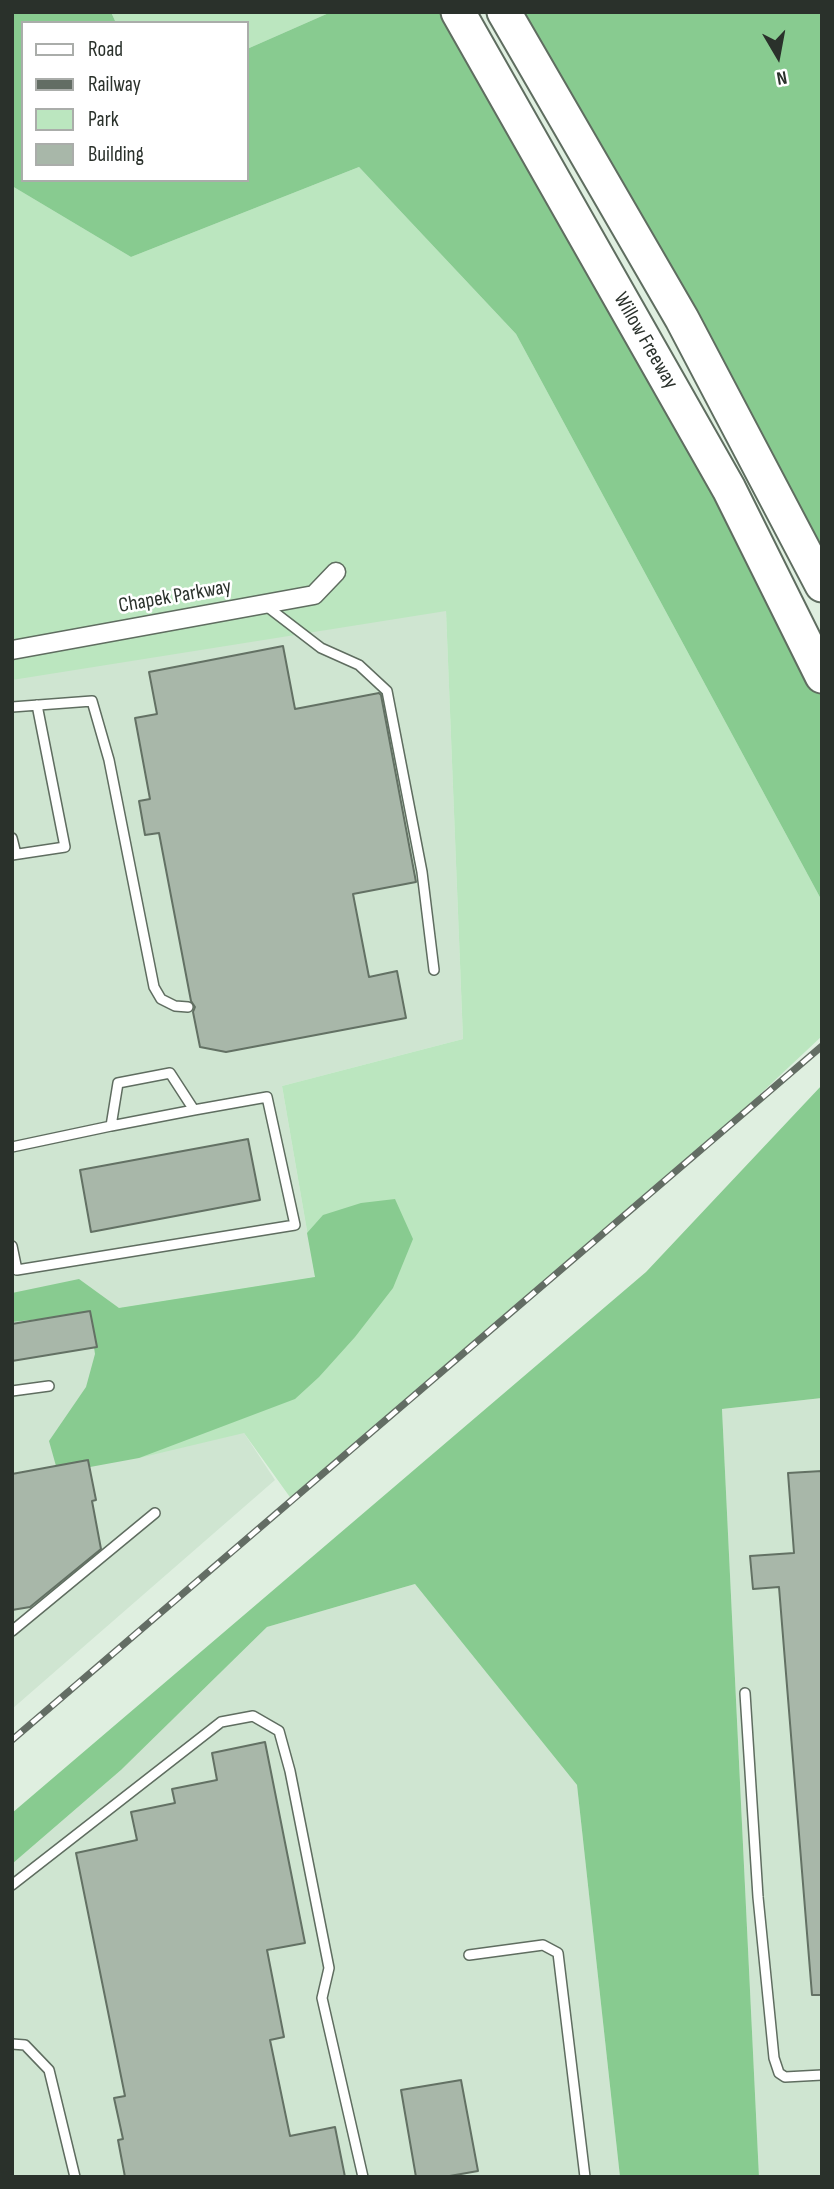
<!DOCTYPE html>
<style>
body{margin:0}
#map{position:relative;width:834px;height:2189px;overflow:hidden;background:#dfefe0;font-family:"Sofia Sans Condensed",sans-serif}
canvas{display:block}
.frame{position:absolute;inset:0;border:14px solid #2a312b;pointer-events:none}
.legend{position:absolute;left:21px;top:21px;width:228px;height:161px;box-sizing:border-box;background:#fff;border:2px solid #aaadaa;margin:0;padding:9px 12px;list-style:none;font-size:21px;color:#2a312b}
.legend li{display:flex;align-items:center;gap:14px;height:35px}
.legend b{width:35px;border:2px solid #aaadaa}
.north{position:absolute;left:743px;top:21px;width:70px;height:70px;-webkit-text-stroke:5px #fff;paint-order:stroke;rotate:170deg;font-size:19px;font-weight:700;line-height:28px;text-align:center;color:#2a312b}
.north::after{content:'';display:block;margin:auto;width:24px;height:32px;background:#2a312b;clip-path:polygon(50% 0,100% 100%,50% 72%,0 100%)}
</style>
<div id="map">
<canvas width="834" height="2189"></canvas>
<div class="frame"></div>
<ul class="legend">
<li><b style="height:9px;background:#fff"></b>Road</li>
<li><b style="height:9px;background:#636d64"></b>Railway</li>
<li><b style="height:19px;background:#bbe6bf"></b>Park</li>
<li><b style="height:19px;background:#a8b7a9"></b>Building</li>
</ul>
<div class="north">N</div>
</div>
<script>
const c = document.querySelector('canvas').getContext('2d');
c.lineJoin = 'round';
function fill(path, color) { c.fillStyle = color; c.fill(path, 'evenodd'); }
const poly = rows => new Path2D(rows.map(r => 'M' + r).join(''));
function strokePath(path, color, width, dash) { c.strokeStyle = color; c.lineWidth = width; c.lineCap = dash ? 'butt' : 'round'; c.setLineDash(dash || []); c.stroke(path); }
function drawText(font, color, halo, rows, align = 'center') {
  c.font = font + ' "Sofia Sans Condensed",sans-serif'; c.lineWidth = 5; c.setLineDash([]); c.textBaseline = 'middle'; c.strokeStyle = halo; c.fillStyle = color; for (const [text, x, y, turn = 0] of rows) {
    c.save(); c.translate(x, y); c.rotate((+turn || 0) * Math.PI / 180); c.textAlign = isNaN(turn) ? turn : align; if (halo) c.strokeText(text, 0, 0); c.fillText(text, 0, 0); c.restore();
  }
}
fill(poly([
 [446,610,463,1039,282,1086,315,1277,119,1308,244,1433,275,1480,12,1709,12,679],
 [822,1398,822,2177,759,2177,722,1409],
 [415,1584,577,1785,620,2177,12,2177,12,1864,121,1770,267,1627]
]), '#cfe5d1');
fill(poly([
 [111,12,331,12,247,49,247,23,116,23],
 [359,167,516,334,822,901,822,1036,707,1144,292,1500,244,1433,139,1458,118,1308,315,1277,282,1086,463,1039,446,611,12,680,12,186,131,257]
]), '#bbe6bf');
fill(poly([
 [12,12,111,12,116,23,23,23,23,180,247,180,247,49,331,12,458,12,822,676,822,901,516,334,359,167,131,257,12,186],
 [504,12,822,12,822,585],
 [822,1085,822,1398,722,1409,759,2177,620,2177,577,1785,415,1584,267,1627,121,1770,12,1864,12,1813,646,1272],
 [395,1199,413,1239,393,1288,355,1337,319,1377,295,1399,139,1458,90,1467,88,1460,56,1466,49,1441,86,1387,95,1354,90,1320,59,1317,12,1322,12,1293,79,1279,119,1308,315,1277,307,1233,323,1215,361,1203]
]), '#88cb90');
const building = poly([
 [283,646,295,709,379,693,381,695,416,882,353,894,369,977,397,971,406,1018,226,1052,200,1047,193,1012,195,1007,191,1001,159,833,145,835,139,801,150,799,135,718,157,714,149,672,283,646],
 [248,1139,260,1200,91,1232,80,1170,248,1139],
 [90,1311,97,1347,12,1361,12,1324,90,1311],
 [88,1460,96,1500,92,1501,101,1549,30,1607,12,1610,12,1474,88,1460],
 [822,1471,822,1995,812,1995,779,1587,753,1589,750,1556,794,1553,788,1473,822,1471],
 [265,1742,305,1943,267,1950,284,2037,270,2040,290,2136,335,2127,345,2177,125,2177,118,2140,123,2139,114,2098,125,2096,76,1853,137,1840,131,1812,175,1803,172,1789,217,1780,212,1753,265,1742],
 [461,2080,478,2171,444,2177,416,2177,401,2090,461,2080]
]);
fill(building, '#a8b7a9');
strokePath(building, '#637164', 2);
const service = poly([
 [265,605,321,648,359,665,387,691,422,872,434,970],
 [12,707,92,701,109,760,154,987,161,999,175,1006,188,1007],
 [12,838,16,854],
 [12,855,65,847,37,705],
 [111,1126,194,1110],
 [12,1147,111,1126,118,1083,170,1073,194,1110,267,1097,295,1225,17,1270,12,1246],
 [12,1391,49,1386],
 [12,1631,155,1513],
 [745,1693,758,1897,774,2058,779,2073,785,2077,822,2075],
 [12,1885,221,1722,253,1716,279,1731,290,1771,329,1968,322,1998,363,2177],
 [469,1955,543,1945,558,1953,585,2177],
 [12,2044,25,2045,49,2070,75,2177]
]);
const minor = poly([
 [12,650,314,595,336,572]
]);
const motorway = poly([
 [458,12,729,489,822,676],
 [504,12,682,319,822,585]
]);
strokePath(service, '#5f6d60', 12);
strokePath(minor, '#5f6d60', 21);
strokePath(motorway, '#5f6d60', 37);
strokePath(service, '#fff', 9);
strokePath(minor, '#fff', 18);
strokePath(motorway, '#fff', 33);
const rail = poly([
 [12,1740,822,1046]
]);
strokePath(rail, '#636d64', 7);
strokePath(rail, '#fff', 4.5, [13]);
drawText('21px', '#2a312b', '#fff', [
 ["Willow Freeway",645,341,60],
 ["Chapek Parkway",175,597,-10]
]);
</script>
